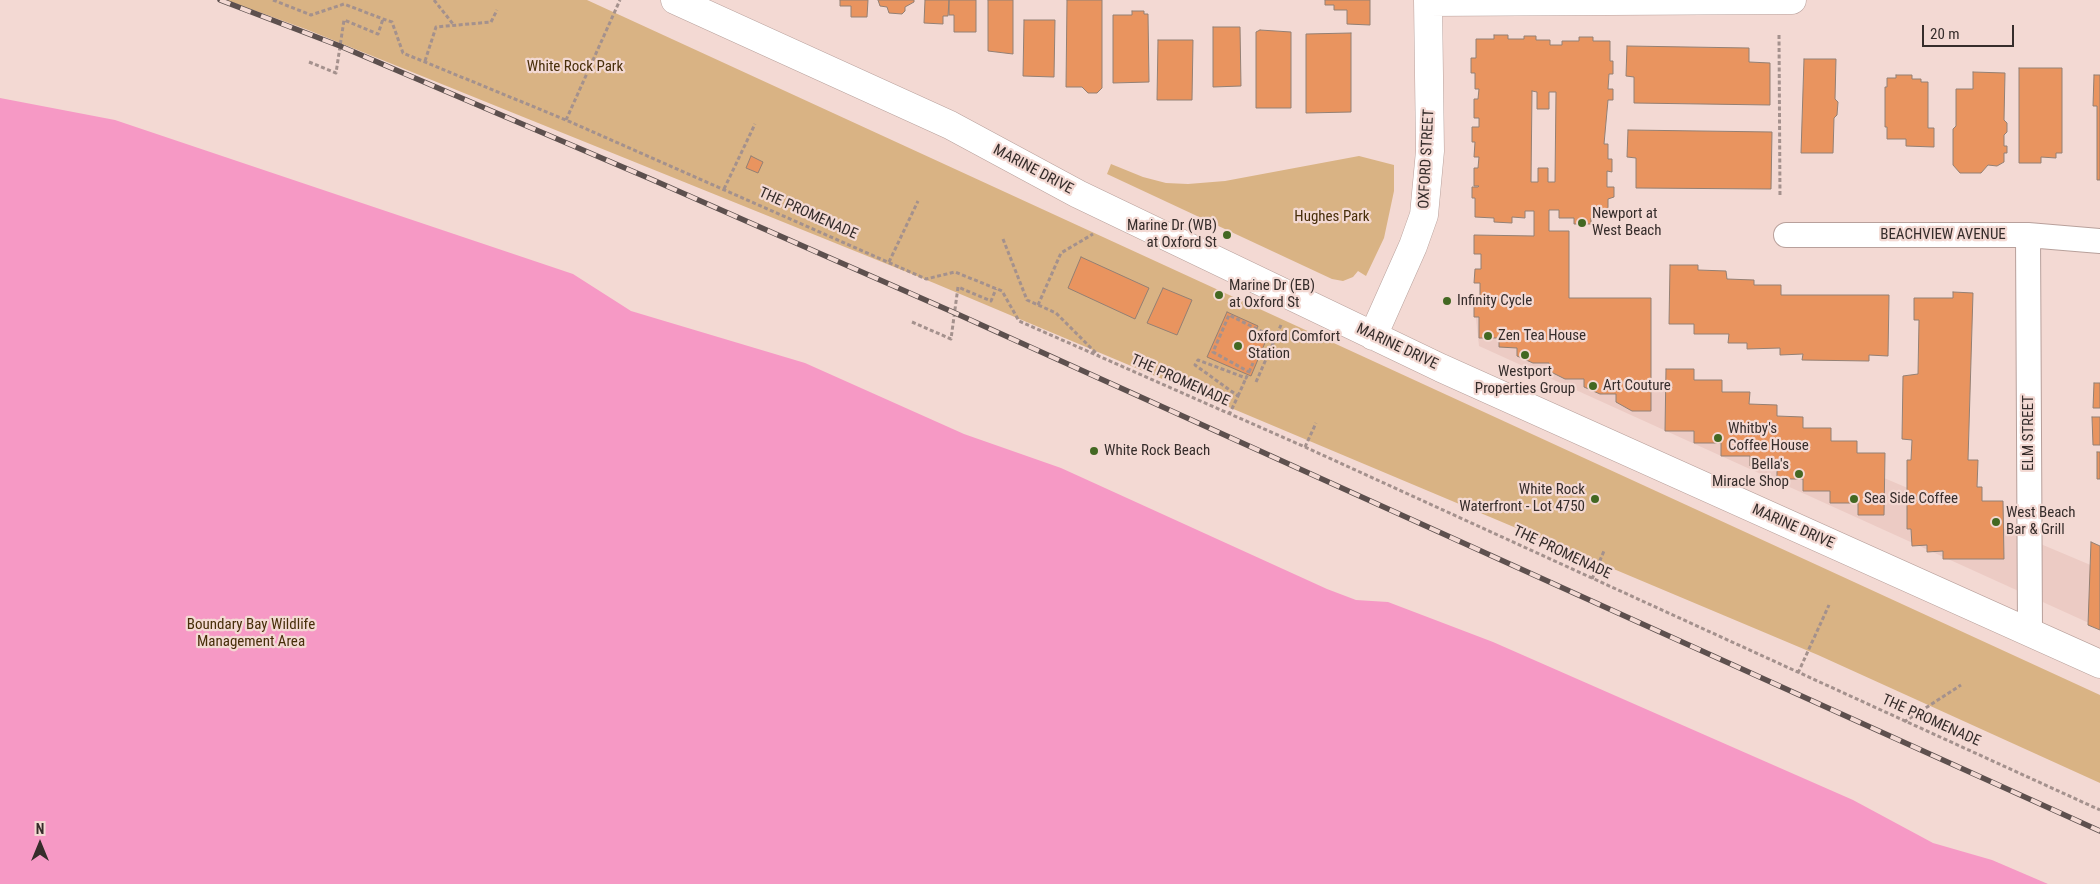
<!DOCTYPE html>
<style>
body{margin:0}
#map{position:relative;width:2100px;height:884px;overflow:hidden;background:#f3d9d3;font-family:"Roboto Condensed",sans-serif}
canvas{display:block}
.north{position:absolute;left:15px;top:819px;width:50px;height:50px;-webkit-text-stroke:4px #f3d9d3;paint-order:stroke;rotate:0deg;font-size:14px;font-weight:700;line-height:20px;text-align:center;color:#362d2b}
.north::after{content:'';display:block;margin:auto;width:18px;height:22px;background:#362d2b;clip-path:polygon(50% 0,100% 100%,50% 72%,0 100%)}
.scale{position:absolute;left:1922px;top:25px;width:92px;height:22px;box-sizing:border-box;border:2px solid #362d2b;border-top:0;padding-left:6px;font-size:15px;line-height:18px;white-space:nowrap;color:#362d2b;-webkit-text-stroke:4px #f3d9d3;paint-order:stroke}
</style>
<div id="map">
<canvas width="2100" height="884"></canvas>
<div class="north">N</div>
<div class="scale">20 m</div>
</div>
<script>
const c = document.querySelector('canvas').getContext('2d');
c.lineJoin = 'round';
function fill(path, color) { c.fillStyle = color; c.fill(path, 'evenodd'); }
const poly = rows => new Path2D(rows.map(r => 'M' + r).join(''));
function strokePath(path, color, width, dash) { c.strokeStyle = color; c.lineWidth = width; c.lineCap = dash ? 'butt' : 'round'; c.setLineDash(dash || []); c.stroke(path); }
function drawText(font, color, halo, rows, align = 'center') {
  c.font = font + ' "Roboto Condensed",sans-serif'; c.lineWidth = 4.5; c.setLineDash([]); c.textBaseline = 'middle'; c.strokeStyle = halo; c.fillStyle = color; for (const [text, x, y, turn = 0] of rows) {
    c.save(); c.translate(x, y); c.rotate((+turn || 0) * Math.PI / 180); c.textAlign = isNaN(turn) ? turn : align; if (halo) c.strokeText(text, 0, 0); c.fillText(text, 0, 0); c.restore();
  }
}
fill(poly([
 [1474,301,1649,379,2100,569,2100,628,1479,346]
]), '#eccbc4');
fill(poly([
 [226,0,587,0,2100,695,2100,783,1818,655,934,283,308,30],
 [1359,156,1394,165,1394,191,1384,238,1366,276,1358,271,1353,277,1343,281,1332,279,1107,174,1111,164,1143,177,1166,183,1188,184,1225,181]
]), '#d9b384');
fill(poly([
 [0,98,115,120,573,274,631,311,805,363,964,434,1061,468,1327,589,1356,600,1388,602,1493,642,1853,800,1933,843,1992,860,2048,884,0,884]
]), '#f699c5');
const building = poly([
 [840,0,868,0,867,17,851,17,851,6,840,6,840,0],
 [878,0,914,0,914,2,905,7,905,11,902,14,889,13,887,7,880,6,878,0],
 [925,0,949,0,948,16,943,16,943,24,924,23,925,0],
 [949,0,976,0,976,32,954,32,954,15,949,15,949,0],
 [988,0,1013,0,1013,54,988,51,988,0],
 [1067,0,1102,0,1102,88,1097,93,1088,93,1082,87,1066,87,1067,0],
 [1325,0,1370,0,1370,25,1347,24,1347,10,1334,10,1334,5,1325,5,1325,0],
 [1132,11,1144,11,1144,14,1148,14,1149,82,1113,83,1113,15,1132,15,1132,11],
 [1024,20,1055,20,1054,77,1023,76,1024,20],
 [1213,27,1240,27,1241,86,1213,87,1213,27],
 [1260,30,1291,32,1291,108,1256,108,1256,32,1260,30],
 [1351,33,1351,112,1306,113,1306,34,1351,33],
 [1494,35,1508,35,1508,39,1524,39,1524,36,1536,36,1536,40,1550,40,1550,45,1562,45,1562,41,1579,41,1579,37,1593,37,1593,41,1610,41,1610,61,1613,61,1613,74,1609,74,1608,89,1613,89,1613,100,1608,100,1604,144,1608,144,1608,159,1612,159,1612,172,1607,171,1607,187,1614,187,1614,197,1608,199,1608,218,1591,218,1591,224,1574,224,1574,218,1559,218,1559,210,1549,210,1549,231,1569,231,1569,298,1651,298,1651,411,1632,411,1616,402,1616,394,1600,394,1584,387,1584,379,1565,379,1549,371,1549,363,1533,363,1517,356,1517,348,1499,347,1499,338,1479,338,1479,317,1474,317,1474,301,1480,301,1480,283,1474,283,1475,269,1481,269,1481,254,1474,254,1474,235,1534,236,1534,211,1525,211,1525,218,1512,217,1512,223,1494,222,1494,218,1475,217,1475,198,1472,198,1472,187,1478,187,1479,186,1474,186,1474,168,1478,168,1479,157,1474,157,1475,142,1472,142,1472,127,1479,127,1479,118,1474,118,1474,99,1478,99,1479,89,1475,89,1475,73,1471,73,1471,58,1476,58,1476,39,1494,39,1494,35],
 [1532,91,1537,92,1537,109,1549,109,1549,92,1556,92,1555,182,1548,182,1548,168,1538,168,1538,182,1531,182,1532,91],
 [1158,40,1193,40,1192,100,1157,100,1158,40],
 [1627,46,1749,48,1749,62,1770,63,1770,105,1634,103,1634,77,1626,76,1627,46],
 [1804,59,1836,59,1835,99,1838,102,1837,115,1834,118,1833,153,1801,153,1804,59],
 [2019,68,2062,68,2062,153,2056,153,2056,158,2041,157,2041,163,2019,163,2019,68],
 [1973,72,2005,73,2004,120,2007,123,2007,132,2004,135,2004,146,2007,146,2007,153,2004,153,2004,162,1997,166,1988,165,1981,173,1960,173,1953,165,1953,129,1956,126,1956,89,1973,89,1973,72],
 [1896,75,1912,75,1912,79,1921,79,1921,82,1928,82,1928,128,1934,128,1934,147,1906,146,1906,139,1887,139,1887,127,1885,127,1885,87,1887,87,1887,78,1896,78,1896,75],
 [2094,75,2100,75,2100,180,2097,180,2097,106,2093,106,2094,75],
 [1628,130,1772,132,1771,189,1636,188,1636,158,1627,157,1628,130],
 [751,156,763,162,758,173,746,168,751,156],
 [1081,257,1149,288,1135,319,1068,288,1081,257],
 [1670,265,1698,265,1698,270,1726,271,1727,279,1754,280,1754,285,1781,285,1781,295,1889,295,1888,356,1869,355,1869,361,1802,360,1803,354,1780,355,1780,348,1747,349,1747,343,1728,343,1729,334,1694,334,1694,324,1669,324,1670,265],
 [1163,288,1192,300,1177,335,1147,323,1163,288],
 [1953,292,1973,293,1968,460,1978,460,1977,487,1982,487,1982,501,2003,501,2004,559,1943,559,1943,551,1927,552,1927,545,1912,546,1911,529,1907,529,1907,460,1911,460,1912,440,1902,439,1903,376,1918,374,1919,320,1914,320,1914,298,1953,298,1953,292],
 [1227,312,1258,326,1255,333,1267,338,1251,376,1207,357,1227,312],
 [1666,369,1694,369,1694,380,1722,380,1722,392,1750,392,1749,404,1777,405,1777,416,1803,417,1803,428,1831,428,1831,441,1857,441,1857,453,1885,453,1884,515,1858,515,1858,503,1830,503,1830,491,1803,491,1803,479,1777,479,1777,466,1750,466,1750,456,1721,456,1721,443,1694,443,1694,431,1665,431,1666,369],
 [2094,383,2100,383,2100,408,2093,408,2094,383],
 [2092,417,2100,417,2100,445,2093,445,2092,417],
 [2097,452,2100,452,2100,479,2097,479,2097,452],
 [2091,542,2100,546,2100,630,2088,625,2091,542]
]);
fill(building, '#e9945f');
strokePath(building, '#938074', 1);
const minor = poly([
 [1786,235,2028,235,2100,241],
 [2028,235,2030,632]
]);
const tertiary = poly([
 [675,0,950,125,1078,194,1441,368,2100,664],
 [1428,2,1792,0],
 [1373,336,1413,246,1424,215,1430,151,1428,0]
]);
strokePath(minor, '#b8a09b', 26);
strokePath(tertiary, '#b8a09b', 29);
strokePath(poly([
 [273,0,311,15,344,4,383,19,392,22,403,53,566,120,926,279,955,272,1002,291,1019,321,1305,447,2100,810],
 [434,0,453,24],
 [1779,35,1780,197],
 [425,61,436,27,491,22,497,10],
 [309,62,336,73,344,20,378,34,383,19],
 [566,120,620,0],
 [724,189,755,124],
 [1003,239,1027,300,1056,313,1098,355],
 [889,262,918,201],
 [1038,305,1061,253,1093,234],
 [912,322,951,339,958,287,991,301,996,289],
 [1249,372,1253,363],
 [1256,382,1281,325],
 [1238,396,1246,378],
 [1229,415,1238,396,1195,365,1198,360,1246,378,1249,372,1213,352,1229,315,1275,338],
 [1305,447,1316,423],
 [1592,579,1604,551],
 [1798,673,1829,605],
 [1904,722,1961,685]
]), '#a4918d', 3, [4, 2.5]);
strokePath(minor, '#fff', 24);
strokePath(tertiary, '#fff', 28);
const rail = poly([
 [220,0,340,46,653,180,955,313,2100,831]
]);
strokePath(rail, '#5d504e', 5.5);
strokePath(rail, '#f3d9d3', 4, [11]);
for (const [x, y, r, color] of [
 [1582,223,5,"#436822"],
 [1227,235,5,"#436822"],
 [1219,295,5,"#436822"],
 [1447,301,5,"#436822"],
 [1488,336,5,"#436822"],
 [1238,346,5,"#436822"],
 [1525,355,5,"#436822"],
 [1593,386,5,"#436822"],
 [1718,438,5,"#436822"],
 [1094,451,5,"#436822"],
 [1799,474,5,"#436822"],
 [1595,499,5,"#436822"],
 [1854,499,5,"#436822"],
 [1996,522,5,"#436822"]
]) { const dot = new Path2D(); dot.arc(x, y, r, 0, 2 * Math.PI); c.fillStyle = color; c.fill(dot); strokePath(dot, '#f3d9d3', 2); }
drawText('15px', '#472e0a', '#f3d9d3', [
 ["White Rock Park",575,67],
 ["Hughes Park",1332,217],
 ["Boundary Bay Wildlife",251,625],
 ["Management Area",251,642]
]);
drawText('15px', '#362d2b', '#f3d9d3', [
 ["OXFORD STREET",1427,159,-87],
 ["MARINE DRIVE",1033,170,28],
 ["THE PROMENADE",808,214,24],
 ["BEACHVIEW AVENUE",1943,235],
 ["MARINE DRIVE",1397,347,25],
 ["THE PROMENADE",1180,381,24],
 ["ELM STREET",2029,433,-90],
 ["MARINE DRIVE",1793,527,24],
 ["THE PROMENADE",1562,553,25],
 ["THE PROMENADE",1931,721,24]
]);
drawText('15px', '#362d2b', '#f3d9d3', [
 ["Newport at",1592,214],
 ["West Beach",1592,231],
 ["Marine Dr (WB)",1217,226,"right"],
 ["at Oxford St",1217,243,"right"],
 ["Marine Dr (EB)",1229,286],
 ["at Oxford St",1229,303],
 ["Infinity Cycle",1457,301],
 ["Zen Tea House",1498,336],
 ["Oxford Comfort",1248,337],
 ["Station",1248,354],
 ["Westport",1525,372,"center"],
 ["Properties Group",1525,389,"center"],
 ["Art Couture",1603,386],
 ["Whitby's",1728,429],
 ["Coffee House",1728,446],
 ["White Rock Beach",1104,451],
 ["Bella's",1789,465,"right"],
 ["Miracle Shop",1789,482,"right"],
 ["White Rock",1585,490,"right"],
 ["Waterfront - Lot 4750",1585,507,"right"],
 ["Sea Side Coffee",1864,499],
 ["West Beach",2006,513],
 ["Bar & Grill",2006,530]
], 'left');
</script>
